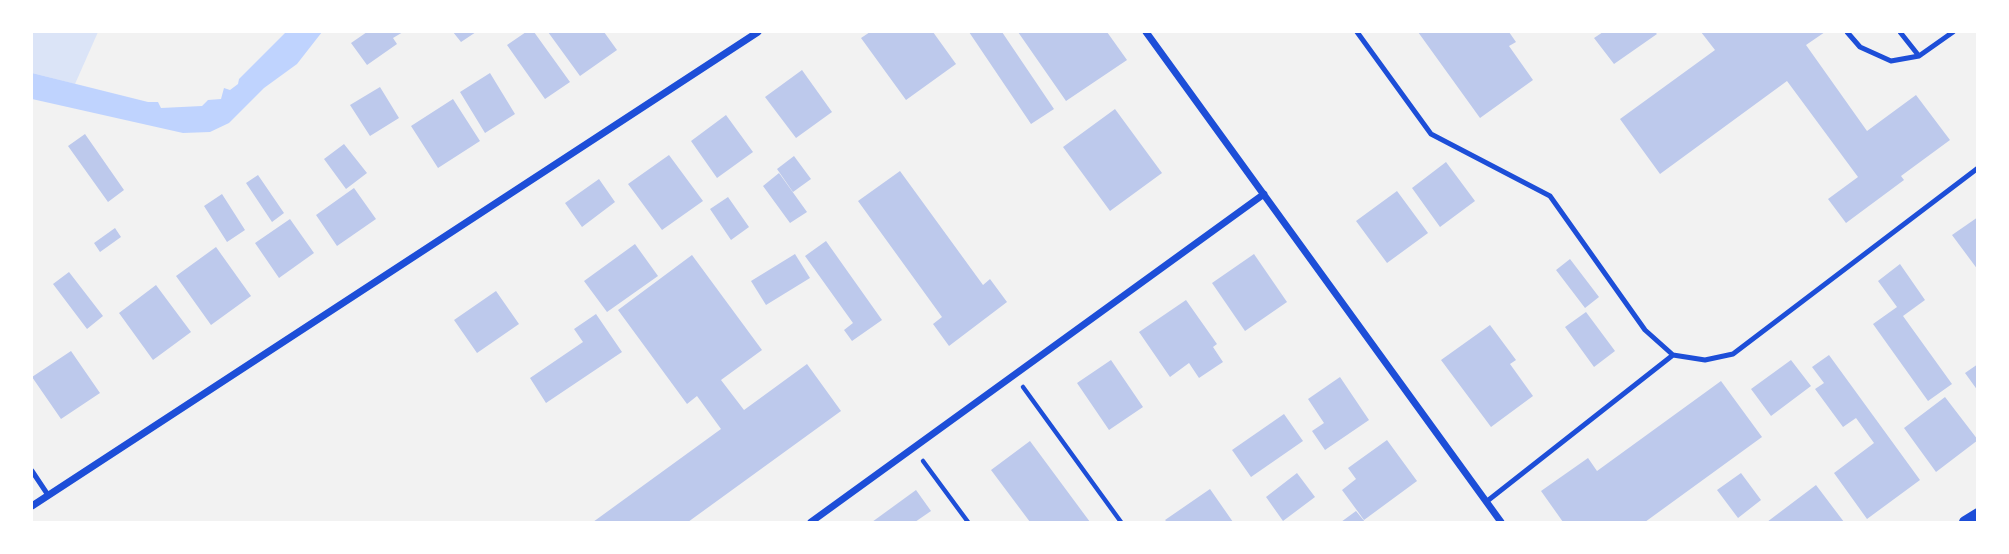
<!DOCTYPE html>
<style>
body{margin:0}
#map{position:relative;width:2009px;height:554px;overflow:hidden;background:#f2f2f2;font-family:Merriweather,serif}
canvas{display:block}
.frame{position:absolute;inset:0;border:33px solid #fff;pointer-events:none}
</style>
<div id="map">
<canvas width="2009" height="554"></canvas>
<div class="frame"></div>
</div>
<script>
const c = document.querySelector('canvas').getContext('2d');
c.lineJoin = 'round';
function fill(path, color) { c.fillStyle = color; c.fill(path, 'evenodd'); }
const poly = rows => new Path2D(rows.map(r => 'M' + r).join(''));
function strokePath(path, color, width, dash) { c.strokeStyle = color; c.lineWidth = width; c.lineCap = dash ? 'butt' : 'round'; c.setLineDash(dash || []); c.stroke(path); }
fill(poly([
 [32,32,98,32,75,84,32,73]
]), '#dbe4f7');
fill(poly([
 [286,32,322,32,297,64,264,88,229,123,210,132,183,133,32,99,32,73,148,102,158,102,161,108,202,106,208,100,221,99,224,88,230,90,238,84,239,79]
]), '#bfd3fe');
fill(poly([
 [367,32,403,32,393,38,397,44,367,65,351,43],
 [453,32,476,32,461,42],
 [526,32,534,32,570,82,545,99,507,45],
 [548,32,604,32,617,50,580,76],
 [870,32,933,32,956,64,906,100,861,38],
 [969,32,1002,32,1054,109,1031,124],
 [1018,32,1107,32,1127,60,1066,101],
 [1418,32,1509,32,1516,42,1509,46,1533,80,1480,118],
 [1603,32,1655,32,1657,34,1614,64,1594,38],
 [1701,32,1825,32,1806,45,1867,131,1916,95,1950,140,1901,176,1904,180,1846,223,1828,199,1858,177,1787,81,1660,174,1620,119,1715,50],
 [802,70,832,112,796,138,765,97],
 [490,73,515,114,485,133,460,92],
 [380,87,399,118,370,136,350,105],
 [453,99,480,141,438,168,411,126],
 [1115,109,1162,173,1110,211,1063,147],
 [726,115,753,152,717,178,691,141],
 [85,134,124,190,108,202,68,146],
 [344,144,367,173,346,189,324,159],
 [669,155,703,201,662,230,628,184],
 [794,156,811,179,793,192,777,169],
 [1446,162,1475,201,1440,227,1412,188],
 [900,171,983,285,990,279,1007,302,949,346,933,324,942,317,858,201],
 [779,173,807,212,790,223,763,186],
 [258,175,284,213,272,222,246,183],
 [599,179,615,202,582,227,565,203],
 [354,188,376,219,337,246,316,215],
 [1397,191,1428,233,1387,263,1356,221],
 [222,194,245,230,227,242,204,206],
 [728,197,749,227,731,240,710,209],
 [1978,217,1978,270,1952,235],
 [290,219,314,253,279,278,255,243],
 [115,228,121,237,100,252,94,243],
 [826,241,882,320,852,341,844,330,853,323,805,256],
 [635,244,658,276,607,312,584,281],
 [216,247,251,296,211,325,176,276],
 [795,254,810,278,766,305,751,281],
 [1254,254,1287,302,1245,331,1212,283],
 [692,255,762,350,721,380,744,410,807,364,841,411,688,522,593,522,721,429,697,396,687,404,618,310],
 [1570,259,1599,297,1585,308,1556,270],
 [1900,264,1925,300,1903,316,1952,384,1928,401,1873,324,1897,307,1878,281],
 [69,272,103,316,87,329,53,284],
 [156,285,191,332,153,360,119,313],
 [496,291,519,324,477,353,454,320],
 [1186,300,1217,344,1213,347,1223,362,1199,378,1189,363,1170,377,1139,332],
 [1586,312,1615,351,1594,367,1565,327],
 [596,314,622,352,546,403,530,378,583,342,574,329],
 [1490,325,1516,360,1510,364,1533,396,1491,427,1441,360],
 [71,351,100,393,61,419,32,377],
 [1829,355,1920,480,1867,519,1834,473,1874,443,1856,418,1843,427,1815,389,1824,383,1812,367],
 [1111,360,1143,407,1109,430,1077,383],
 [1791,360,1811,386,1771,416,1751,389],
 [1978,364,1978,391,1965,373],
 [1340,377,1369,420,1325,450,1312,431,1324,423,1308,399],
 [1721,381,1762,437,1645,522,1563,522,1541,491,1588,458,1597,471],
 [1945,397,1978,440,1936,472,1904,428],
 [1284,414,1303,441,1251,477,1232,450],
 [1387,440,1417,481,1364,520,1342,490,1356,479,1348,468],
 [1030,441,1090,522,1030,522,991,470],
 [1297,473,1315,497,1283,521,1266,497],
 [1741,473,1761,500,1738,518,1717,490],
 [1816,485,1844,522,1767,522],
 [1210,489,1233,522,1167,522,1165,520],
 [916,490,931,511,915,522,872,522],
 [1356,511,1365,522,1341,522]
]), '#bdc9ec');
strokePath(poly([
 [1023,387,1121,522],
 [923,461,968,522]
]), '#1d4ed8', 4.5);
strokePath(poly([
 [1357,32,1431,134,1550,196,1645,330,1673,355,1705,360,1733,354,1978,168],
 [1847,32,1860,47,1891,61,1919,56],
 [1900,32,1919,56,1953,32],
 [32,471,48,495],
 [1486,502,1673,355]
]), '#1d4ed8', 5);
strokePath(poly([
 [1146,32,1501,522],
 [32,506,758,32],
 [811,522,1264,194]
]), '#1d4ed8', 7);
strokePath(poly([
 [1965,522,1978,514]
]), '#1d4ed8', 12);
</script>
